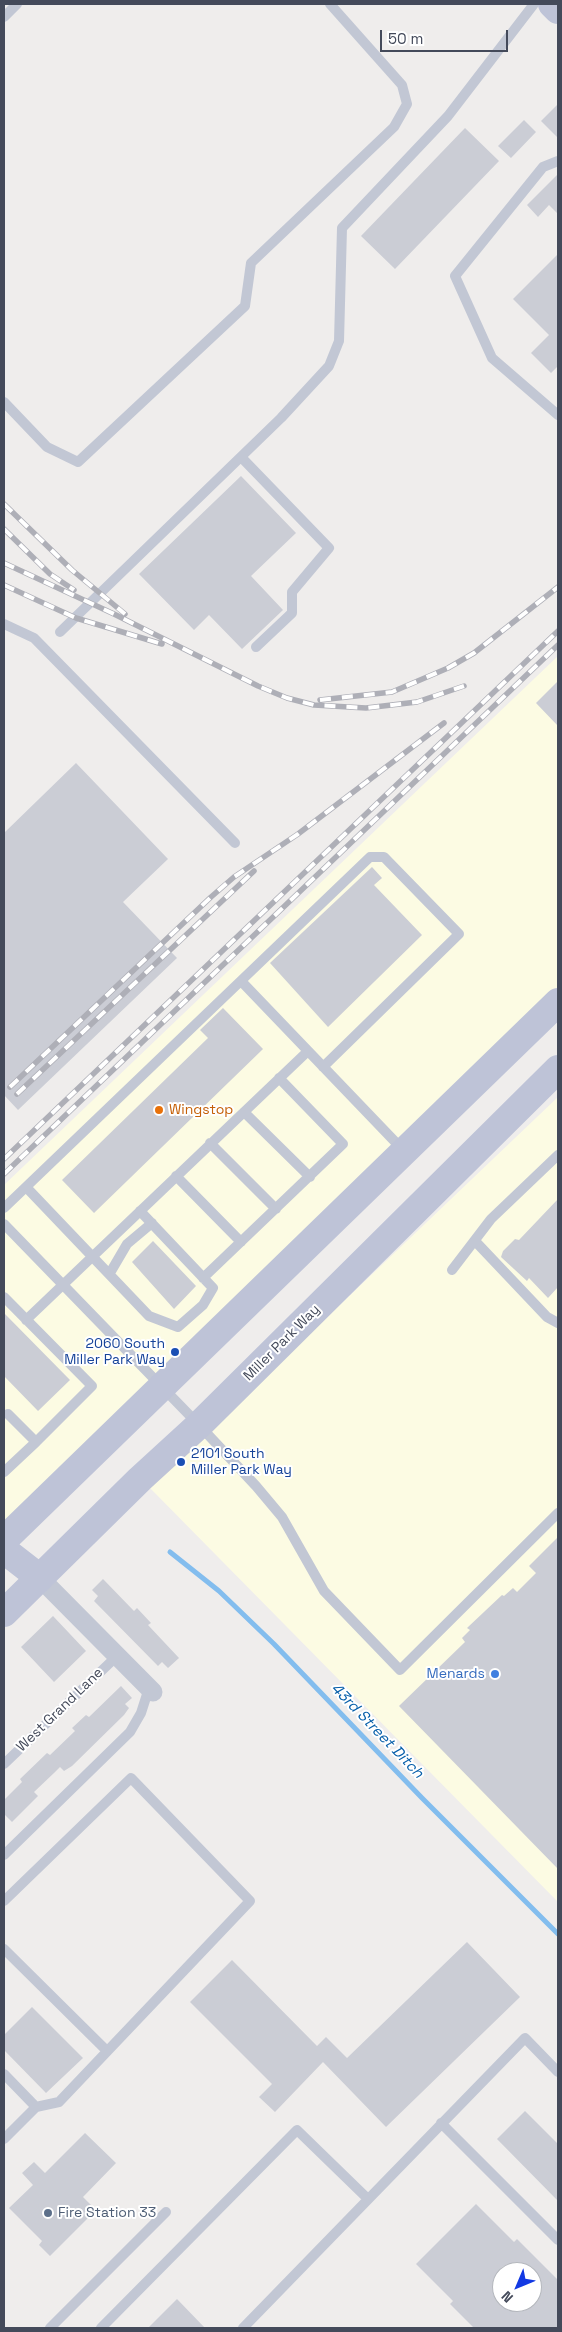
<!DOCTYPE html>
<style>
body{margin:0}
#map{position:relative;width:562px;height:2332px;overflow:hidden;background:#efedec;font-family:"Space Grotesk",sans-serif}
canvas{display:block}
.frame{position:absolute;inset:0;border:5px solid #444a5a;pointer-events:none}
.north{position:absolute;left:492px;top:2262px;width:50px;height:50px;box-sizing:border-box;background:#fff;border:1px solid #b4b7bd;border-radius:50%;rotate:225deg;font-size:14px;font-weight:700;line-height:20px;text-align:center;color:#444a5a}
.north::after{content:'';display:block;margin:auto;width:18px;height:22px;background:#1339e3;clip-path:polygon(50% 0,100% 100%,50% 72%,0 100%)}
.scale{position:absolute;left:380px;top:30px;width:128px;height:22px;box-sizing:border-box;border:2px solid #444a5a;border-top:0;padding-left:6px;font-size:15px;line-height:18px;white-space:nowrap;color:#444a5a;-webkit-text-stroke:4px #fff;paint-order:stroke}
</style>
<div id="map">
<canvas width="562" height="2332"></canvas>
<div class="frame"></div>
<div class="north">N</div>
<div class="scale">50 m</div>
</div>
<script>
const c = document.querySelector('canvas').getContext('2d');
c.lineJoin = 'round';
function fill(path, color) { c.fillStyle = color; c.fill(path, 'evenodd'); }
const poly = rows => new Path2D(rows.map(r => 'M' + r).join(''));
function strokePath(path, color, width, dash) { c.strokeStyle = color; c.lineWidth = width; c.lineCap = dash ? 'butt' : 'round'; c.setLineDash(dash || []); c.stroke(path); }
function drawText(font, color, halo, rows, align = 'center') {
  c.font = font + ' "Space Grotesk",sans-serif'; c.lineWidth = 4; c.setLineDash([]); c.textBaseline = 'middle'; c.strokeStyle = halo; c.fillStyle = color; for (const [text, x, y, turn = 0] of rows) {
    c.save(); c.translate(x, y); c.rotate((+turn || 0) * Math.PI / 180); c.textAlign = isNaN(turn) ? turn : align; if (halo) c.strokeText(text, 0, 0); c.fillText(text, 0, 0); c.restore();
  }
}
fill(poly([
 [558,656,558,1002,4,1540,4,1185],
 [558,1097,558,1902,149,1487]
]), '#fcfbe3');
strokePath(poly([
 [170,1552,219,1591,274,1644,422,1798,558,1934]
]), '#83bdee', 5);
fill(poly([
 [558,104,558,138,541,121],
 [524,120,536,132,511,158,498,146],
 [465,128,499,161,395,269,361,236],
 [558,174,558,214,549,205,538,217,527,205],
 [558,254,558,366,551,373,531,353,549,335,513,299],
 [241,476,296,533,251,576,283,610,242,649,209,615,194,630,139,574],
 [558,681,558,726,536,703],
 [76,763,168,859,123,902,177,958,18,1110,4,1095,4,833],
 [372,867,382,878,374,885,422,935,328,1027,270,963],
 [223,1008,263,1049,94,1213,62,1180,208,1038,200,1030],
 [558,1199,558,1287,548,1298,529,1278,527,1281,501,1257,503,1251,515,1239,519,1240],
 [153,1241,196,1286,174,1309,132,1262],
 [4,1313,70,1380,38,1411,4,1376],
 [558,1537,558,1869,399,1706,465,1642,462,1638,470,1630,467,1628,502,1595,504,1596,513,1588,517,1592,536,1573,529,1566],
 [103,1579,134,1611,137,1608,151,1623,148,1625,179,1658,168,1668,162,1662,158,1666,94,1601,98,1596,92,1590],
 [53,1616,86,1651,54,1682,21,1647],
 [121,1686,132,1698,125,1704,129,1708,124,1715,72,1766,64,1771,60,1767,54,1773,34,1792,38,1796,12,1822,4,1814,4,1800,22,1782,20,1779,47,1753,50,1755,75,1731,72,1728,86,1715,89,1717],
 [467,1942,520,1997,386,2127,323,2062,275,2112,259,2097,272,2084,190,2002,232,1960,317,2046,326,2037,347,2058],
 [32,2007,83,2058,46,2093,4,2050,4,2035],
 [525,2111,558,2144,558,2201,497,2139],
 [85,2133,116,2163,83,2197,96,2210,50,2256,39,2245,42,2241,9,2208,33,2185,22,2173,34,2162,45,2173],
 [476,2204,514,2242,517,2239,558,2280,558,2328,474,2328,450,2304,453,2301,416,2264],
 [502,2272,532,2272,532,2302,502,2302],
 [177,2299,205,2328,148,2328]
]), '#cbcdd5');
strokePath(poly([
 [4,17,17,4],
 [558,161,543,167,455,276,492,358,558,415],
 [4,402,47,447,78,462,245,306,251,263,394,127,407,104,402,85,330,4],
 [241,457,329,548,292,592,292,613,256,647],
 [4,624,34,638,235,843],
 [60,632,281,418,329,366,339,341,342,228,448,116,534,4],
 [241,981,403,1150],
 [244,1112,310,1177],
 [210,1143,276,1209],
 [176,1176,241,1242],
 [26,1187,149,1316,178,1327,203,1305,213,1288,140,1211],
 [4,1208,370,857,384,857,459,934,323,1067],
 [4,1224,199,1425,256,1486,282,1517,324,1591,400,1670,558,1513],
 [475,1241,547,1317,558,1323],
 [452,1270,491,1219,558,1155],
 [110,1273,127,1244,152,1223],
 [203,1278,343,1144,279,1078],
 [4,1297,92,1386,36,1442],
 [26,1320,308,1051],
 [4,1472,36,1442,8,1414],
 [4,1764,117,1656],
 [4,1855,130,1732,141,1713,149,1688],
 [4,1901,131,1778,250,1901,59,2102,36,2107],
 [4,1949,107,2051],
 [4,2074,36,2107,4,2139],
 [441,2123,558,2240],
 [50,2328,166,2212],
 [101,2328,297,2130,368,2199],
 [243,2328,525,2038,558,2072]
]), '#c2c7d4', 10);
strokePath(poly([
 [40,1578,153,1692]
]), '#c2c7d4', 19);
strokePath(poly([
 [552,4,558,10],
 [4,1540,558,1002],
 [4,1550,40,1578],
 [4,1613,140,1479,199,1425,558,1069]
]), '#bec3d7', 28);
const rail = poly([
 [4,504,72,570,125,614],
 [4,529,50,574,74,590],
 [4,563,114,614,258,686,287,698,314,705,366,708,417,702,464,686],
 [4,585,76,618,162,644],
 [320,700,392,692,448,668,474,653,558,587],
 [10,1087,211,897,234,877,298,834,444,723],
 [17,1094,254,871],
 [4,1159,558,631],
 [4,1174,558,645]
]);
strokePath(rail, '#aeafb7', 5.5);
strokePath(rail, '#fff', 4, [11]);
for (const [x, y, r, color] of [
 [159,1110,5,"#e8710a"],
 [175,1352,5,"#1a4fb4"],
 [181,1462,5,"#1a4fb4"],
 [495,1674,5,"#3f7fe0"],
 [48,2213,5,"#5c6f8a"]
]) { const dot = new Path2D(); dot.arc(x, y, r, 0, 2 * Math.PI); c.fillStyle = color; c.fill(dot); strokePath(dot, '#fff', 2); }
drawText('14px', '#c56008', '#fff', [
 ["Wingstop",169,1110]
], 'left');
drawText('14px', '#444a5a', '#fff', [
 ["Miller Park Way",282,1343,-45],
 ["West Grand Lane",60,1710,-44]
]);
drawText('14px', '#164399', '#fff', [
 ["2060 South",165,1344],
 ["Miller Park Way",165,1360],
 ["2101 South",191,1454,"left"],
 ["Miller Park Way",191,1470,"left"]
], 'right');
drawText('14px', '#366cbe', '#fff', [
 ["Menards",485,1674]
], 'right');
drawText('14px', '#4e5e75', '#fff', [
 ["Fire Station 33",58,2213]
], 'left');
drawText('italic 15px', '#075faa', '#fff', [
 ["43rd Street Ditch",377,1731,46]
]);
</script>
